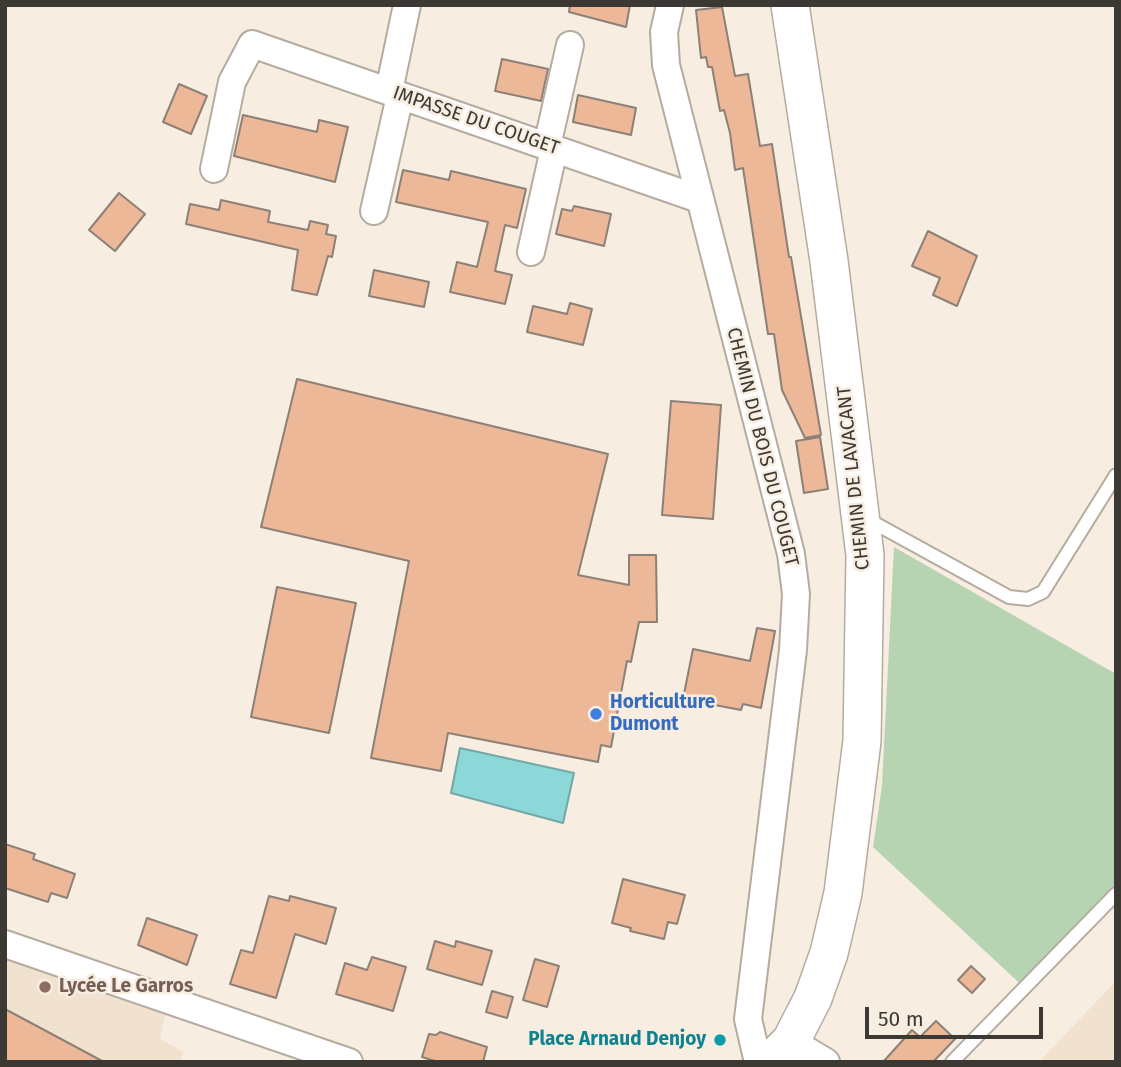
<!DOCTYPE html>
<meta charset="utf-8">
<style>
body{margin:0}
#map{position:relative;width:1121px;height:1067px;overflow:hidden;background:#f7ede1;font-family:"Fira Sans",sans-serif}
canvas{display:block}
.frame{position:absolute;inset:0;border:7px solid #3c3833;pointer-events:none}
.scale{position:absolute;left:865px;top:1007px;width:178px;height:32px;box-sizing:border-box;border:4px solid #3c3833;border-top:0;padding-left:9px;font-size:21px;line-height:24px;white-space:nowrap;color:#3c3833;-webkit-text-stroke:5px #f7ede1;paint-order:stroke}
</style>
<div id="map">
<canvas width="1121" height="1067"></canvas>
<div class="frame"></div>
<div class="scale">50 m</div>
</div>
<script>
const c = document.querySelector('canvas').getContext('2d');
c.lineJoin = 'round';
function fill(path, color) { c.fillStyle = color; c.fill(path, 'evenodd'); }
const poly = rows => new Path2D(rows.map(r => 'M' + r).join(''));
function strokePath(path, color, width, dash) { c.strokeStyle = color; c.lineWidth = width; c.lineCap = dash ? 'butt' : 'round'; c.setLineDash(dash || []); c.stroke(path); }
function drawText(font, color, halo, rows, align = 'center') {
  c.font = font + ' "Fira Sans",sans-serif'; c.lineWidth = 5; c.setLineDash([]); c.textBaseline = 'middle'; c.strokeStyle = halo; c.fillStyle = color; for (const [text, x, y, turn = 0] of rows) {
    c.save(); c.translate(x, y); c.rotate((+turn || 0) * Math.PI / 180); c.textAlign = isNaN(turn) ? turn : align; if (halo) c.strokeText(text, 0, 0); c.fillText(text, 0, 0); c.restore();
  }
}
fill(poly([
 [5,960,165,1014,160,1039,184,1052,179,1062,5,1062],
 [1116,981,1116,1062,1039,1062]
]), '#f1e1cf');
fill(poly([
 [894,547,1116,674,1116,901,1028,991,873,847,882,786]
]), '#b6d3b2');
const water = poly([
 [460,748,574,773,563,823,451,793,460,748]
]);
fill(water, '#8cd8d9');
strokePath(water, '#74a8a7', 2);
const building = poly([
 [570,5,630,5,626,27,569,12,570,5],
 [722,7,735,76,748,74,760,146,772,144,789,257,791,257,821,435,805,438,782,390,774,334,768,334,743,168,735,170,730,133,724,110,720,111,712,67,708,67,706,57,701,58,696,10,722,7],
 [502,59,548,69,541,101,495,91,502,59],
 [179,84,207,96,191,134,163,122,179,84],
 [578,95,636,108,631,135,573,122,578,95],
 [243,115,317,132,319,120,348,127,335,182,234,156,243,115],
 [403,170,449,180,451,171,526,189,517,228,505,225,495,271,512,275,505,304,450,292,457,262,477,267,488,222,396,202,403,170],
 [119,193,145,214,115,251,89,230,119,193],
 [221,200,270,211,268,222,308,230,310,221,328,225,326,234,336,236,332,257,328,256,317,295,292,290,298,250,186,224,190,204,219,210,221,200],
 [574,206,611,214,604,246,556,234,562,209,572,211,574,206],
 [928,231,977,256,957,306,933,295,940,278,912,266,928,231],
 [374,270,429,282,424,307,369,296,374,270],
 [570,303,592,309,583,345,527,332,533,306,567,314,570,303],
 [297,379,608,454,578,575,629,585,629,555,656,555,657,622,639,622,631,662,627,661,611,747,601,745,598,762,448,733,441,771,371,758,409,561,261,527,297,379],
 [671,401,721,405,713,519,662,515,671,401],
 [820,437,828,489,804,493,796,441,820,437],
 [277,587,356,603,329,733,251,717,277,587],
 [757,628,775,631,761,708,743,704,741,710,683,699,693,649,750,661,757,628],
 [5,844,35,854,33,859,75,874,67,898,51,893,48,902,5,888,5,844],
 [623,879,685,895,677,924,668,922,664,939,630,931,631,928,612,923,623,879],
 [269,896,289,901,290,896,336,908,326,944,295,934,276,998,230,984,241,950,253,953,269,896],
 [147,918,197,935,187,965,138,945,147,918],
 [435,941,455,947,456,941,492,951,482,985,427,969,435,941],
 [372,957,406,967,393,1011,336,994,345,963,367,970,372,957],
 [535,959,559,966,547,1007,523,1000,535,959],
 [971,966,985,979,972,993,958,980,971,966],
 [492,991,513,997,507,1018,486,1012,492,991],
 [5,1009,104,1062,5,1062,5,1009],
 [936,1021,955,1039,933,1062,883,1062,912,1030,920,1037,936,1021],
 [440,1032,487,1047,483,1062,438,1062,422,1057,429,1034,436,1035,440,1032]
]);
fill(building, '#ecb897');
strokePath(building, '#8d8078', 2);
const lane = poly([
 [867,519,1009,597,1028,599,1043,592,1116,475],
 [952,1062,1116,894]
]);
const street = poly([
 [670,5,664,32,666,65,791,554,796,594,793,650,748,1019,758,1062],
 [389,91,407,5],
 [547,146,570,45],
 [214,169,232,82,252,44,699,199],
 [374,211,400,96],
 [531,252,554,149],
 [5,944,349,1062],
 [791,1041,826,1062]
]);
const secondary = poly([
 [770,1062,791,1041,813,998,829,953,843,893,862,741,865,555,829,261,790,5]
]);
strokePath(lane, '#b5ab9f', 16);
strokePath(street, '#b5ab9f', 30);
strokePath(secondary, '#b5ab9f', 40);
strokePath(lane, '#fff', 12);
strokePath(street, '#fff', 26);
strokePath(secondary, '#fff', 37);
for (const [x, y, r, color] of [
 [596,714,7,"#3f7fe0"],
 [45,987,7,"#8d6e63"],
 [720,1040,7,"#0f9aa8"]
]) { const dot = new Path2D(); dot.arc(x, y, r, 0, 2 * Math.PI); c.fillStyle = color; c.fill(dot); strokePath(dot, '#f7ede1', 2.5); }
drawText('19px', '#3c3833', '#f7ede1', [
 ["IMPASSE DU COUGET",476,121,19],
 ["CHEMIN DU BOIS DU COUGET",762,447,76],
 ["CHEMIN DE LAVACANT",854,478,-96]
]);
drawText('bold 19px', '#366cbe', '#f7ede1', [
 ["Horticulture",610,703],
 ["Dumont",610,725]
], 'left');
drawText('bold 19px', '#785e54', '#f7ede1', [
 ["Lycée Le Garros",59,987]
], 'left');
drawText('bold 19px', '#0d838f', '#f7ede1', [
 ["Place Arnaud Denjoy",706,1040]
], 'right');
</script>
